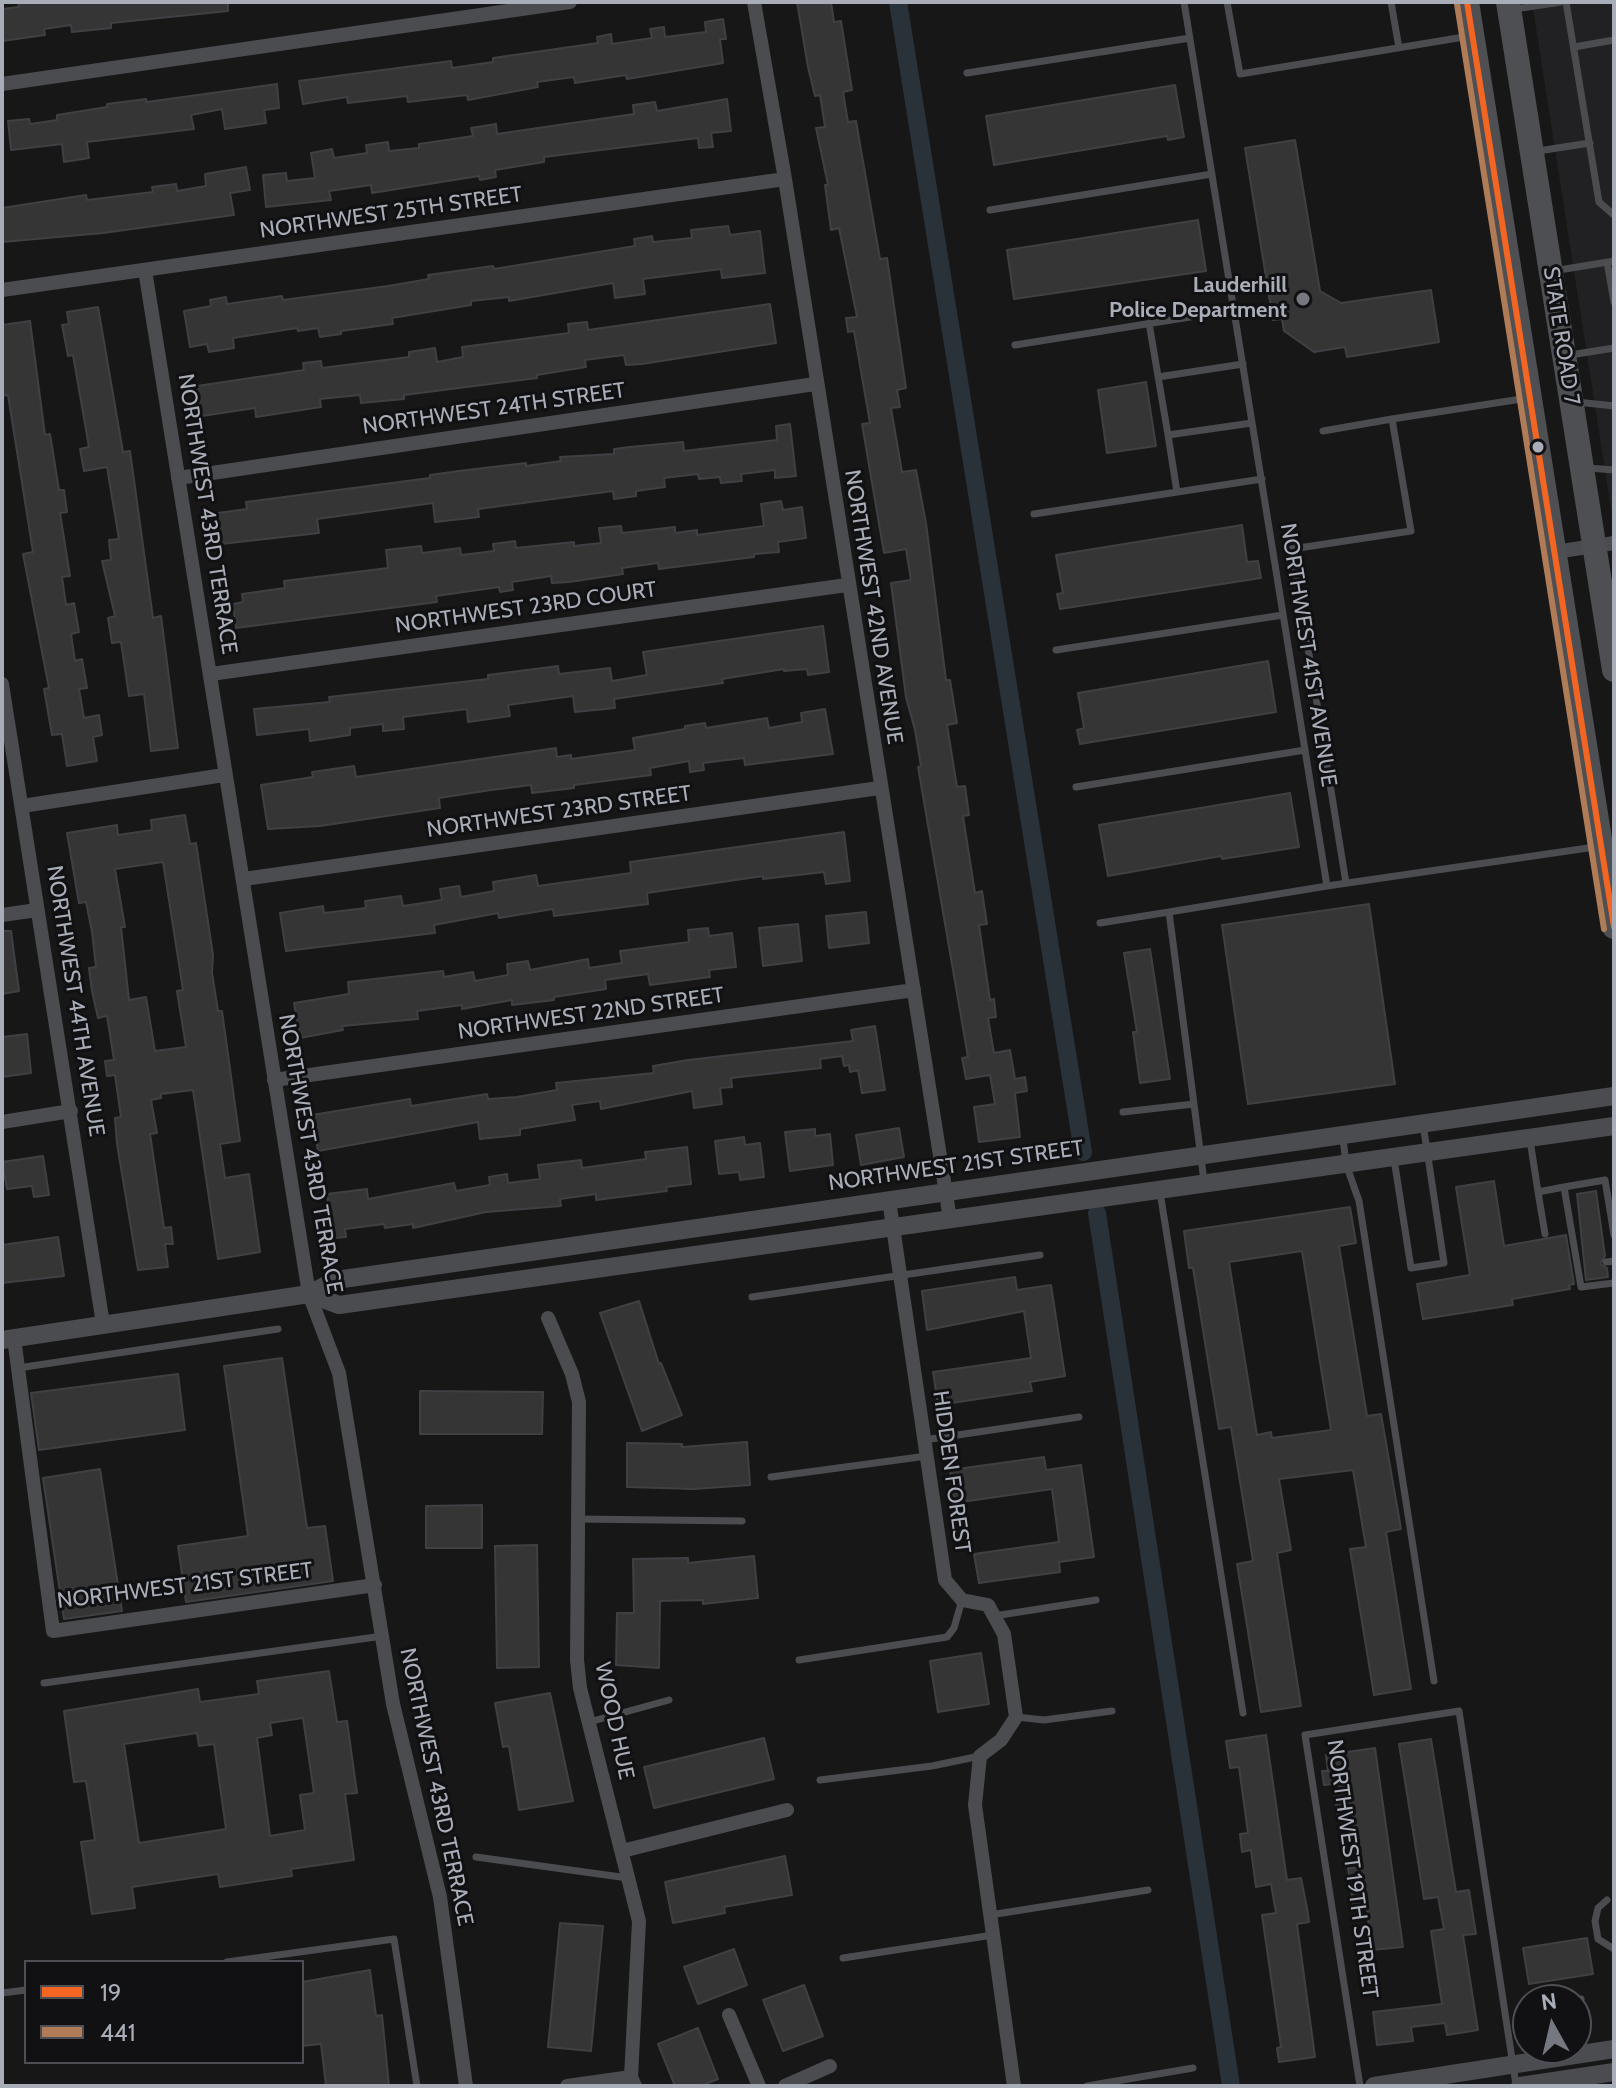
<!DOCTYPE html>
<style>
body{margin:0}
#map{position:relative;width:1616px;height:2088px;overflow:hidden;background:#171717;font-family:Cabin,sans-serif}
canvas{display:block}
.frame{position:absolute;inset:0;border:4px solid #a8adb8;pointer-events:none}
.legend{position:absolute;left:24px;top:1960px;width:280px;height:104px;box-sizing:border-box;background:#111113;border:2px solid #4d4f55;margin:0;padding:10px 14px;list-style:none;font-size:24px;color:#a8adb8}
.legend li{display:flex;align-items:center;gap:16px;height:40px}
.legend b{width:40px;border:2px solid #4d4f55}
.north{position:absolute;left:1512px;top:1984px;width:80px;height:80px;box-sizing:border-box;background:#111113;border:2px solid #4d4f55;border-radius:50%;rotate:352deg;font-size:22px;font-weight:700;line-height:32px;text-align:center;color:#a8adb8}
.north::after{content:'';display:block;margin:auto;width:28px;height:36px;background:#757880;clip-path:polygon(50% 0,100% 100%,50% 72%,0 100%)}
</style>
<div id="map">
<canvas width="1616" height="2088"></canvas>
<div class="frame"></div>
<ul class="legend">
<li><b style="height:10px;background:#f26522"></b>19</li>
<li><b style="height:10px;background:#b07c57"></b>441</li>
</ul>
<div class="north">N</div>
</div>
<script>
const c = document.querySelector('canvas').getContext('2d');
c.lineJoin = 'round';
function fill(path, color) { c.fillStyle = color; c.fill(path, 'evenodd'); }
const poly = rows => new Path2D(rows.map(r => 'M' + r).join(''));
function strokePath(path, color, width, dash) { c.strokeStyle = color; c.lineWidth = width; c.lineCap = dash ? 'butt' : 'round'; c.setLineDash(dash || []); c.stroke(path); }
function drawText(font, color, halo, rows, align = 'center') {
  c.font = font + ' Cabin,sans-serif'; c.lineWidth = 6; c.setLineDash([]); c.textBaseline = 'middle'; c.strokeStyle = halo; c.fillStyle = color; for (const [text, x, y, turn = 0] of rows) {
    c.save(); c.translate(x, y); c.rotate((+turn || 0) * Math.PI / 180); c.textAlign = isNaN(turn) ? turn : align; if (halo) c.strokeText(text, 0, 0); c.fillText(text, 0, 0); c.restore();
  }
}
fill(poly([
 [1532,2,1614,2,1614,514,1612,515]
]), '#212123');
strokePath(poly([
 [898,2,1083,1152],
 [1097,1213,1231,2086]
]), '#2a3239', 18);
const building = poly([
 [18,2,228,2,228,11,111,23,111,28,72,32,71,25,44,29,45,35,2,41,2,9,19,7,18,2],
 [797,2,831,2,834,22,841,21,852,90,843,92,848,122,856,121,880,259,887,258,906,388,897,390,900,407,891,408,902,472,916,470,926,523,946,680,950,680,957,723,947,725,957,787,965,786,969,815,963,816,975,893,982,891,987,924,979,925,990,1000,994,999,996,1017,988,1018,994,1053,1010,1050,1015,1079,1025,1077,1027,1091,1015,1093,1020,1137,979,1142,974,1107,995,1104,990,1075,966,1079,962,1058,968,1057,918,767,921,766,915,730,906,697,891,583,911,580,906,549,884,553,862,424,870,423,854,331,848,332,846,318,857,317,839,228,831,230,825,185,828,185,816,128,825,127,820,95,815,96,808,67,797,2],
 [723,19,726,39,720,39,723,63,627,79,626,75,575,83,574,77,537,82,538,87,468,100,467,95,408,102,407,96,348,103,347,97,303,104,299,81,451,61,452,68,493,62,493,58,598,43,597,37,611,34,612,44,652,38,650,29,664,27,665,37,706,32,705,22,723,19],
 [277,84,279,108,264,110,266,123,225,129,222,109,191,115,194,129,87,142,89,158,64,162,62,144,11,150,8,121,29,119,30,124,57,120,57,115,107,107,107,104,146,99,147,102,277,84],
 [1175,85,1184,137,1168,140,1167,136,994,165,986,116,1175,85],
 [727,99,731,131,711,133,713,147,699,148,698,138,544,157,544,162,495,170,496,177,480,180,479,176,372,193,371,185,329,191,331,200,266,207,263,175,286,173,287,181,315,178,311,153,332,149,334,158,367,153,366,145,388,142,389,151,419,148,419,144,473,136,471,128,496,124,497,134,634,114,633,105,655,102,657,111,727,99],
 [1295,140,1320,291,1341,303,1431,290,1439,342,1347,357,1345,347,1314,352,1284,331,1282,319,1273,320,1245,148,1295,140],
 [246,167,250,190,230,193,234,215,103,233,2,242,2,208,86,195,87,200,153,192,152,187,176,184,177,191,206,186,205,174,246,167],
 [1198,220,1206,271,1014,299,1007,250,1198,220],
 [728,226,730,235,760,231,765,273,722,278,721,269,643,279,645,294,615,298,613,283,509,301,509,297,471,301,471,305,392,318,393,324,341,331,341,334,320,337,318,328,298,331,297,328,233,338,234,348,209,352,207,344,190,347,184,311,211,306,210,300,226,297,227,304,282,296,283,300,388,286,429,279,428,275,493,266,494,269,635,246,634,239,652,236,653,242,692,238,691,230,728,226],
 [770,304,776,343,642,364,626,365,624,355,585,360,586,367,537,375,537,378,404,395,404,399,361,403,360,395,320,399,321,407,256,417,255,408,202,416,197,386,304,370,303,363,321,361,322,368,409,357,409,352,435,348,437,362,463,357,462,347,569,333,568,324,587,322,588,330,770,304],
 [98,307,123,452,130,451,153,618,161,616,178,748,151,751,144,694,129,696,121,642,112,643,108,618,115,616,102,561,111,560,109,540,119,539,107,467,84,471,80,449,89,447,73,355,68,356,62,325,69,324,67,312,98,307],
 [30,321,45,435,50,434,59,490,64,490,67,512,60,513,70,576,62,577,66,605,74,603,79,632,71,634,75,661,82,659,87,688,79,689,84,718,99,715,102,735,93,737,97,761,67,766,62,734,52,735,44,689,49,688,23,554,33,552,8,395,2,396,2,325,30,321],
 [1146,382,1156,446,1107,453,1098,390,1146,382],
 [790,424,796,476,775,478,775,470,741,474,742,481,721,483,720,477,699,479,698,474,664,478,665,487,636,491,636,496,614,499,613,491,478,509,479,517,435,522,433,503,317,519,319,533,221,544,218,513,247,509,246,502,430,478,430,475,459,471,526,463,526,466,561,461,560,457,614,454,614,449,630,447,683,442,684,451,777,440,776,426,790,424],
 [781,501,783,510,802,507,806,538,778,542,779,552,754,554,754,557,659,569,658,563,622,568,623,574,569,582,552,583,551,576,512,582,513,590,500,592,499,587,436,596,437,602,236,628,233,604,243,602,242,594,285,588,284,581,388,568,386,550,421,546,422,553,460,548,461,555,494,551,493,544,515,541,516,548,574,542,574,546,601,543,599,528,621,526,622,533,675,527,675,533,697,530,697,535,764,526,761,504,781,501],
 [1242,525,1247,562,1258,561,1261,578,1060,609,1057,594,1063,593,1056,555,1242,525],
 [823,626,829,672,808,675,807,669,784,671,784,669,722,679,723,683,614,699,615,708,575,712,573,696,508,705,510,716,468,722,467,709,403,717,404,729,383,731,383,724,350,728,350,735,310,741,309,729,257,735,254,709,330,702,329,697,488,679,488,675,558,666,559,674,610,668,612,681,647,675,643,652,823,626],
 [1268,661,1276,712,1080,744,1077,730,1084,728,1078,693,1268,661],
 [825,709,833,754,745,765,744,758,703,763,704,770,690,772,689,761,650,768,651,775,574,785,574,788,532,793,531,785,491,790,439,798,440,808,320,826,268,829,261,785,313,777,312,772,354,766,356,777,556,748,557,757,571,755,571,759,635,750,633,738,685,729,685,726,705,723,706,728,767,718,769,728,802,722,801,713,825,709],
 [1290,793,1299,847,1222,859,1221,856,1108,876,1099,825,1290,793],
 [185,815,190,844,196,843,213,955,212,973,218,1011,222,1011,240,1141,220,1144,225,1178,249,1174,260,1252,218,1259,193,1090,161,1094,161,1098,151,1100,157,1133,150,1134,164,1228,171,1227,173,1244,165,1244,168,1267,138,1270,117,1144,115,1118,121,1117,115,1075,107,1076,105,1061,114,1060,107,1016,98,1018,92,991,89,968,96,967,92,932,86,902,79,903,67,833,117,825,118,835,152,830,151,820,185,815],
 [163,862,183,990,177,991,186,1047,155,1051,146,997,129,1000,121,927,125,927,115,869,163,862],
 [844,832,850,881,826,884,824,872,763,879,763,876,647,893,648,904,554,916,553,909,499,918,498,913,434,925,435,933,286,951,280,913,323,906,324,913,366,908,365,901,401,896,403,906,442,900,440,889,459,886,461,897,494,891,493,882,536,875,538,886,631,873,630,862,844,832],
 [1369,904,1395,1084,1248,1104,1222,925,1369,904],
 [866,912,869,943,829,948,826,916,866,912],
 [798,924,802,961,763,966,759,928,798,924],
 [708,928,709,936,732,933,736,967,709,970,710,977,650,985,648,974,605,980,606,989,554,997,554,1000,512,1005,512,1000,462,1009,462,1005,417,1011,418,1019,342,1026,343,1030,300,1038,294,1003,349,994,348,982,443,971,444,977,473,972,475,981,508,975,507,964,528,961,530,970,588,959,589,968,622,963,620,951,689,942,688,930,708,928],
 [2,931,11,931,19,991,2,994,2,931],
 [1150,949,1170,1079,1140,1083,1133,1032,1137,1032,1124,953,1150,949],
 [875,1026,885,1090,862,1093,858,1070,850,1072,849,1065,844,1066,842,1056,820,1059,821,1068,731,1078,732,1087,720,1088,722,1104,694,1108,692,1091,601,1109,600,1101,572,1105,575,1120,520,1129,520,1135,480,1139,478,1122,318,1151,312,1115,410,1099,411,1106,487,1094,488,1099,517,1097,557,1090,556,1083,654,1073,653,1066,688,1060,853,1041,851,1030,875,1026],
 [27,1034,31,1073,2,1077,2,1037,27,1034],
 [899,1128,904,1157,861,1165,856,1135,899,1128],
 [815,1129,815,1136,830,1134,833,1165,790,1171,785,1132,815,1129],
 [744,1137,745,1145,760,1143,764,1177,740,1180,739,1172,719,1174,715,1141,744,1137],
 [687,1147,691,1184,666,1187,667,1191,596,1200,596,1194,560,1199,561,1206,486,1212,413,1228,413,1224,385,1228,384,1224,345,1229,346,1237,332,1238,327,1194,367,1189,368,1199,454,1183,456,1191,490,1185,489,1177,507,1174,508,1183,540,1179,538,1165,581,1160,582,1168,646,1159,645,1152,687,1147],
 [43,1156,49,1195,34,1197,32,1186,7,1189,2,1162,43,1156],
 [1494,1181,1504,1246,1566,1235,1574,1284,1569,1285,1570,1289,1512,1299,1513,1305,1423,1319,1417,1284,1470,1275,1456,1187,1494,1181],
 [1596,1191,1605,1256,1600,1264,1607,1268,1608,1277,1586,1280,1577,1194,1596,1191],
 [1350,1207,1356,1243,1339,1246,1367,1416,1381,1414,1401,1529,1386,1532,1411,1689,1374,1695,1350,1549,1366,1547,1353,1470,1279,1479,1291,1550,1277,1553,1301,1706,1261,1712,1237,1564,1253,1561,1231,1427,1219,1429,1193,1268,1189,1268,1184,1231,1350,1207],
 [1302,1251,1331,1430,1272,1438,1271,1432,1257,1435,1229,1262,1302,1251],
 [58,1237,64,1276,2,1283,2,1245,58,1237],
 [1015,1277,1017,1290,1051,1285,1065,1376,1030,1382,1032,1391,938,1405,933,1372,1031,1358,1024,1311,927,1330,922,1291,1015,1277],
 [639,1301,659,1364,661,1363,682,1415,642,1431,600,1313,639,1301],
 [282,1358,307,1528,325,1526,333,1581,186,1602,178,1546,248,1536,224,1366,282,1358],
 [178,1374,185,1430,39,1450,31,1393,178,1374],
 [420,1391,543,1392,542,1434,420,1434,420,1391],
 [747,1442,750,1485,694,1489,627,1487,627,1443,682,1444,682,1447,747,1442],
 [1044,1457,1046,1470,1081,1465,1094,1557,1059,1562,1060,1572,979,1583,974,1554,1059,1542,1052,1489,954,1503,950,1470,1044,1457],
 [100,1469,122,1611,64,1619,43,1478,100,1469],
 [482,1505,482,1548,426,1548,426,1506,482,1505],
 [537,1545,539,1667,497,1668,495,1546,537,1545],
 [754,1556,758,1598,703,1604,703,1600,660,1601,659,1668,616,1665,617,1613,634,1613,633,1559,688,1558,688,1563,754,1556],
 [981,1653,989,1704,938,1712,930,1661,981,1653],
 [329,1671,337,1722,347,1721,357,1793,345,1794,354,1860,291,1869,292,1876,220,1887,218,1874,132,1887,135,1908,92,1914,81,1842,95,1840,86,1781,74,1782,64,1711,198,1689,200,1702,259,1694,257,1681,329,1671],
 [303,1718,314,1793,300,1795,305,1830,270,1836,257,1738,272,1735,270,1723,303,1718],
 [197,1733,199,1746,214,1744,226,1829,139,1843,124,1744,197,1733],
 [550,1693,573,1801,519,1810,509,1746,503,1747,495,1703,550,1693],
 [1266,1735,1287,1880,1301,1878,1307,1908,1309,1922,1297,1924,1315,2057,1279,2062,1277,2048,1281,2047,1262,1915,1276,1913,1271,1884,1256,1887,1251,1850,1242,1852,1240,1834,1248,1833,1239,1767,1230,1768,1226,1741,1266,1735],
 [764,1738,774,1779,654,1808,644,1767,764,1738],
 [1431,1739,1456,1892,1469,1890,1471,1903,1476,1934,1463,1935,1478,2030,1447,2035,1445,2023,1411,2027,1413,2041,1377,2045,1373,2012,1442,2004,1431,1931,1444,1929,1438,1897,1424,1899,1399,1744,1431,1739],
 [1375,1748,1403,1947,1371,1950,1367,1909,1354,1910,1348,1868,1359,1867,1352,1816,1338,1818,1333,1784,1324,1785,1322,1771,1328,1771,1326,1755,1375,1748],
 [785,1856,792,1895,724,1907,725,1913,673,1923,665,1882,785,1856],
 [560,1923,603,1926,591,2051,548,2047,560,1923],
 [1587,1938,1593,1974,1529,1984,1523,1948,1587,1938],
 [734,1949,747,1985,698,2004,684,1967,734,1949],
 [370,1970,376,2016,382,2015,389,2086,326,2086,321,2044,302,2046,302,1982,370,1970],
 [804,1985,823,2036,783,2051,763,2000,804,1985],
 [698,2028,718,2079,700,2086,675,2086,658,2044,698,2028]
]);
fill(building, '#353536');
strokePath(building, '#3f4043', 2);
strokePath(poly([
 [1184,2,1327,886,1169,912,1204,1181],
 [1227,2,1240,74,1470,36],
 [1391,2,1399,48],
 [1566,2,1599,202,1614,215],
 [1515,9,1561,2],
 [1574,47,1614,40],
 [967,73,1190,38],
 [1538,151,1590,143],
 [990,210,1212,174],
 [1607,262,1614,302],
 [1553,271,1614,261],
 [1149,323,1168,435],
 [1015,345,1234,310],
 [1570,355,1614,348],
 [1158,377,1243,364],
 [1577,402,1614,406],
 [1392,419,1528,398],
 [1323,431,1392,419,1411,531,1292,549,1346,883],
 [1588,468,1614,470],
 [1177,492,1168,435,1252,423],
 [1034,514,1262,479],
 [1056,650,1283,615],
 [1076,787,1305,750],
 [1327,886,1595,847],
 [1100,923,1169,912],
 [1123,1112,1194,1104],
 [1343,1138,1346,1164,1359,1201,1434,1681],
 [1530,1140,1538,1192,1564,1187],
 [1394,1159,1411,1268,1444,1263,1423,1124],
 [1160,1192,1243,1713],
 [1538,1192,1545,1234],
 [1614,1235,1605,1180,1564,1187,1581,1287,1614,1283],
 [1606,1262,1614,1261],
 [752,1297,1040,1255],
 [18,1368,278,1329],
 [924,1440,1079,1417],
 [771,1477,927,1456],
 [578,1519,742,1521],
 [994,1616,1096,1600],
 [799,1660,947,1637,954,1628,962,1600],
 [44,1683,383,1636],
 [1016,1717,1044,1720,1112,1711],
 [589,1722,669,1700],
 [820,1780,932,1766,980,1756],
 [476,1857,628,1878],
 [1607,1900,1598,1908,1595,1921,1598,1939,1614,1949],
 [990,1915,1148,1890],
 [843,1958,993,1935],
 [227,1962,394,1939,417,2086],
 [2,1993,26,1990],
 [1576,2000,1581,1999],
 [1087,2086,1193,2068],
 [1360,2086,1305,1735,1459,1711,1516,2085]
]), '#4b4c50', 7);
strokePath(poly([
 [754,2,785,179,950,1219],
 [2,84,570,2],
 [145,270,309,1294,339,1373,393,1704,440,1897,466,2086],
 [2,290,785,179],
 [178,478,815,384],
 [1555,552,1614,543],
 [211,674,847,585],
 [2,684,103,1324],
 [22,806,224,775],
 [244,879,879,788],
 [2,915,37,910],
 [274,1080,914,990],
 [2,1122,71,1111],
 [889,1200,945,1580,962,1600,988,1605,1004,1634,1016,1717,1001,1740,980,1756,975,1805,1014,2086],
 [548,1318,572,1374,579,1402,577,1660,580,1688,639,1921,631,2077,635,2086],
 [14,1338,53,1631,375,1585],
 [622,1851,787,1810],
 [729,2015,759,2086],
 [567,2086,631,2077],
 [785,2086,830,2066]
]), '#4b4c50', 14);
strokePath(poly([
 [309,1294,339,1305,1614,1126],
 [2,1340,309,1294,336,1280,1614,1096],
 [1374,2086,1614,2049],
 [1520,2086,1614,2072]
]), '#4b4c50', 18);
strokePath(poly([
 [1467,2,1614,927],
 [1508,2,1614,670]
]), '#4d4f52', 24);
strokePath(poly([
 [1467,2,1614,927]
]), '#f26522', 6);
strokePath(poly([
 [1457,4,1604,929]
]), '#b07c57', 6);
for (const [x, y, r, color] of [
 [1303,299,8,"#757880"],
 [1538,447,7,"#a8adb8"]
]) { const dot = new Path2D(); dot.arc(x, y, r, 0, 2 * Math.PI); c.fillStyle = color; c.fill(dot); strokePath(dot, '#111113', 3); }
drawText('22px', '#a8adb8', '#111113', [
 ["NORTHWEST 25TH STREET",391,213,-8],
 ["STATE ROAD 7",1561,336,81],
 ["NORTHWEST 24TH STREET",494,409,-8],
 ["NORTHWEST 43RD TERRACE",207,514,81],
 ["NORTHWEST 42ND AVENUE",873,607,81],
 ["NORTHWEST 23RD COURT",526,608,-8],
 ["NORTHWEST 41ST AVENUE",1308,655,81],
 ["NORTHWEST 23RD STREET",559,812,-8],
 ["NORTHWEST 44TH AVENUE",75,1001,81],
 ["NORTHWEST 22ND STREET",591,1014,-8],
 ["NORTHWEST 43RD TERRACE",310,1154,80],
 ["NORTHWEST 21ST STREET",956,1166,-8],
 ["HIDDEN FOREST",951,1472,82],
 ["NORTHWEST 21ST STREET",185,1586,-7],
 ["WOOD HUE",614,1721,78],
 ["NORTHWEST 43RD TERRACE",436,1787,78],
 ["NORTHWEST 19TH STREET",1352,1869,82]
]);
drawText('bold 22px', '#a8adb8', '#111113', [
 ["Lauderhill",1287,286],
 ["Police Department",1287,311]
], 'right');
</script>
